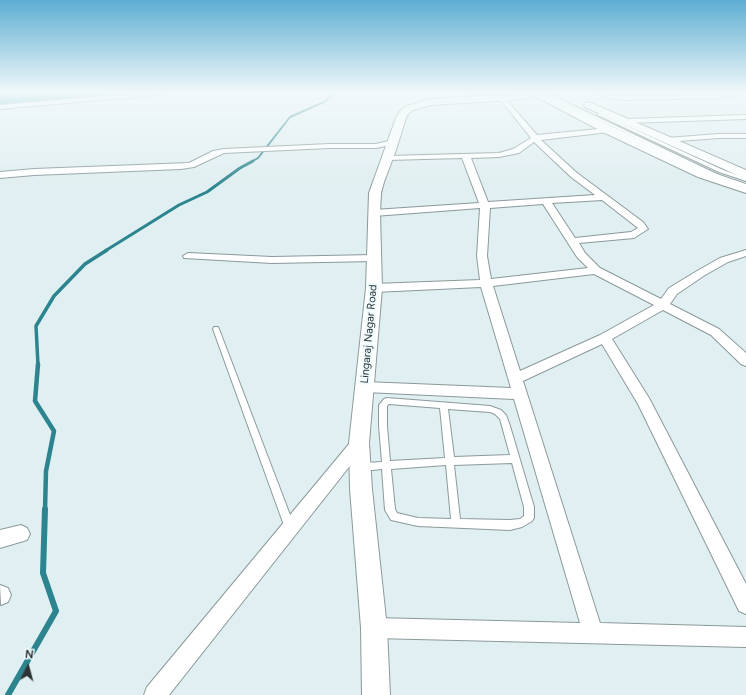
<!DOCTYPE html>
<style>
body{margin:0}
#map{position:relative;width:746px;height:695px;overflow:hidden;background:#e0eff1;font-family:Figtree,sans-serif}
canvas{display:block}
.north{position:absolute;left:8px;top:647px;width:40px;height:40px;-webkit-text-stroke:3px #eefcfe;paint-order:stroke;rotate:6deg;font-size:11px;font-weight:700;line-height:16px;text-align:center;color:#2d3334}
.north::after{content:'';display:block;margin:auto;width:14px;height:18px;background:#2d3334;clip-path:polygon(50% 0,100% 100%,50% 72%,0 100%)}
</style>
<div id="map">
<canvas width="746" height="695"></canvas>
<div class="north">N</div>
</div>
<script>
const c = document.querySelector('canvas').getContext('2d');
c.lineJoin = 'round';
function fill(path, color) { c.fillStyle = color; c.fill(path, 'evenodd'); }
const poly = rows => new Path2D(rows.map(r => 'M' + r).join(''));
function strokePath(path, color, width, dash) { c.strokeStyle = color; c.lineWidth = width; c.lineCap = dash ? 'butt' : 'round'; c.setLineDash(dash || []); c.stroke(path); }
function drawText(font, color, halo, rows, align = 'center') {
  c.font = font + ' Figtree,sans-serif'; c.lineWidth = 4; c.setLineDash([]); c.textBaseline = 'middle'; c.strokeStyle = halo; c.fillStyle = color; for (const [text, x, y, turn = 0] of rows) {
    c.save(); c.translate(x, y); c.rotate((+turn || 0) * Math.PI / 180); c.textAlign = isNaN(turn) ? turn : align; if (halo) c.strokeText(text, 0, 0); c.fillText(text, 0, 0); c.restore();
  }
}
const water = poly([
 [0,92,165,92,0,106,0,92]
]);
fill(water, '#2ca6b4');
strokePath(water, '#2c848e', 1);
strokePath(poly([
 [251,162,258,158,290,117,324,102,337,92]
]), '#2c848e', 2);
strokePath(poly([
 [105,251,179,205,207,192,240,168,253,161]
]), '#2c848e', 3);
strokePath(poly([
 [38,365,36,326,54,296,85,264,107,250]
]), '#2c848e', 3.5);
strokePath(poly([
 [38,364,35,401,54,431,46,471,45,510]
]), '#2c848e', 4.5);
strokePath(poly([
 [8,695,56,611,43,573,45,509]
]), '#2c848e', 6);
const service = poly([
 [486,92,518,92,516,93,485,94,486,92],
 [541,92,545,92,719,175,715,176,541,92],
 [599,113,723,170,746,178,746,181,719,172,598,115,597,114,599,113],
 [214,327,218,327,219,329,295,528,293,531,290,533,287,531,285,528,213,329,214,327],
 [387,398,490,406,501,410,506,415,510,426,534,507,534,518,532,521,522,527,510,530,418,526,391,520,385,510,382,469,363,471,360,470,359,467,360,464,363,463,382,462,379,426,379,405,384,399,387,398],
 [389,404,440,408,445,458,390,461,387,426,387,406,389,404],
 [448,409,490,412,495,414,500,419,510,455,454,457,448,409],
 [512,463,524,507,524,516,520,519,510,520,460,519,454,465,512,463],
 [446,465,451,519,418,518,397,513,395,509,391,469,446,465]
]);
const minor = poly([
 [151,92,162,93,159,95,0,109,0,105,151,92],
 [594,92,601,92,606,94,625,96,741,92,733,96,716,98,625,100,602,97,594,92],
 [502,96,504,97,537,135,609,128,613,130,609,132,541,140,577,173,643,222,648,229,634,238,579,243,585,253,600,268,661,299,669,288,697,271,720,258,746,250,746,256,728,262,705,275,677,294,670,304,719,329,746,353,746,366,741,364,711,335,663,310,612,339,649,398,746,584,746,614,739,611,638,404,602,344,523,381,600,623,746,627,746,647,374,638,367,635,364,628,367,621,374,618,580,623,514,399,365,392,360,391,358,387,360,383,365,382,511,388,481,287,374,292,370,291,368,288,370,285,374,284,480,280,477,256,480,208,374,216,369,213,374,210,479,203,462,158,388,160,384,158,388,156,499,153,513,149,531,138,499,98,502,96],
 [534,142,571,177,595,195,488,202,471,158,499,157,519,153,534,142],
 [602,200,638,228,631,232,575,238,552,203,602,200],
 [543,204,577,257,588,268,491,279,487,256,490,208,543,204],
 [594,274,654,305,600,335,520,371,493,286,594,274],
 [746,115,746,119,626,123,622,121,626,119,746,115],
 [718,134,746,134,746,138,718,138,667,142,663,140,667,138,718,134],
 [393,140,396,140,396,144,376,148,329,148,224,153,194,167,181,169,34,175,0,178,0,172,34,169,189,163,213,151,224,149,329,144,376,144,393,140],
 [188,253,272,257,374,255,379,258,374,261,272,263,184,258,183,256,188,253],
 [359,437,364,438,367,443,364,448,169,695,144,695,147,687,354,438,359,437],
 [21,525,27,528,30,534,27,540,0,548,0,530,21,525],
 [0,585,8,588,11,595,8,602,1,605,0,585]
]);
const tertiary = poly([
 [530,92,541,93,537,96,514,100,431,105,413,110,408,114,406,118,396,150,384,182,381,193,380,213,382,288,369,443,372,489,387,628,390,695,362,695,361,628,350,489,349,443,366,288,369,193,396,118,401,110,407,106,430,99,514,94,530,92]
]);
const primary = poly([
 [530,92,543,92,613,127,708,171,746,184,746,193,698,177,605,133,531,94,530,92],
 [589,102,746,170,746,179,585,107,584,105,585,103,589,102]
]);
strokePath(service, '#8b999a', 2);
strokePath(minor, '#8b999a', 2);
strokePath(tertiary, '#8b999a', 2);
strokePath(primary, '#8b999a', 2);
fill(service, '#fff');
fill(minor, '#fff');
fill(tertiary, '#fff');
fill(primary, '#fff');
const sky = c.createLinearGradient(0, 0, 0, 189);
sky.addColorStop(0, '#5daed3');
sky.addColorStop(0.49, '#f1f8f9');
sky.addColorStop(1, '#f1f8f900');
c.fillStyle = sky;
c.fillRect(0, 0, 746, 189);
drawText('11px', '#2d3334', '#eefcfe', [
 ["Lingaraj Nagar Road",369,334,-85]
]);
</script>
